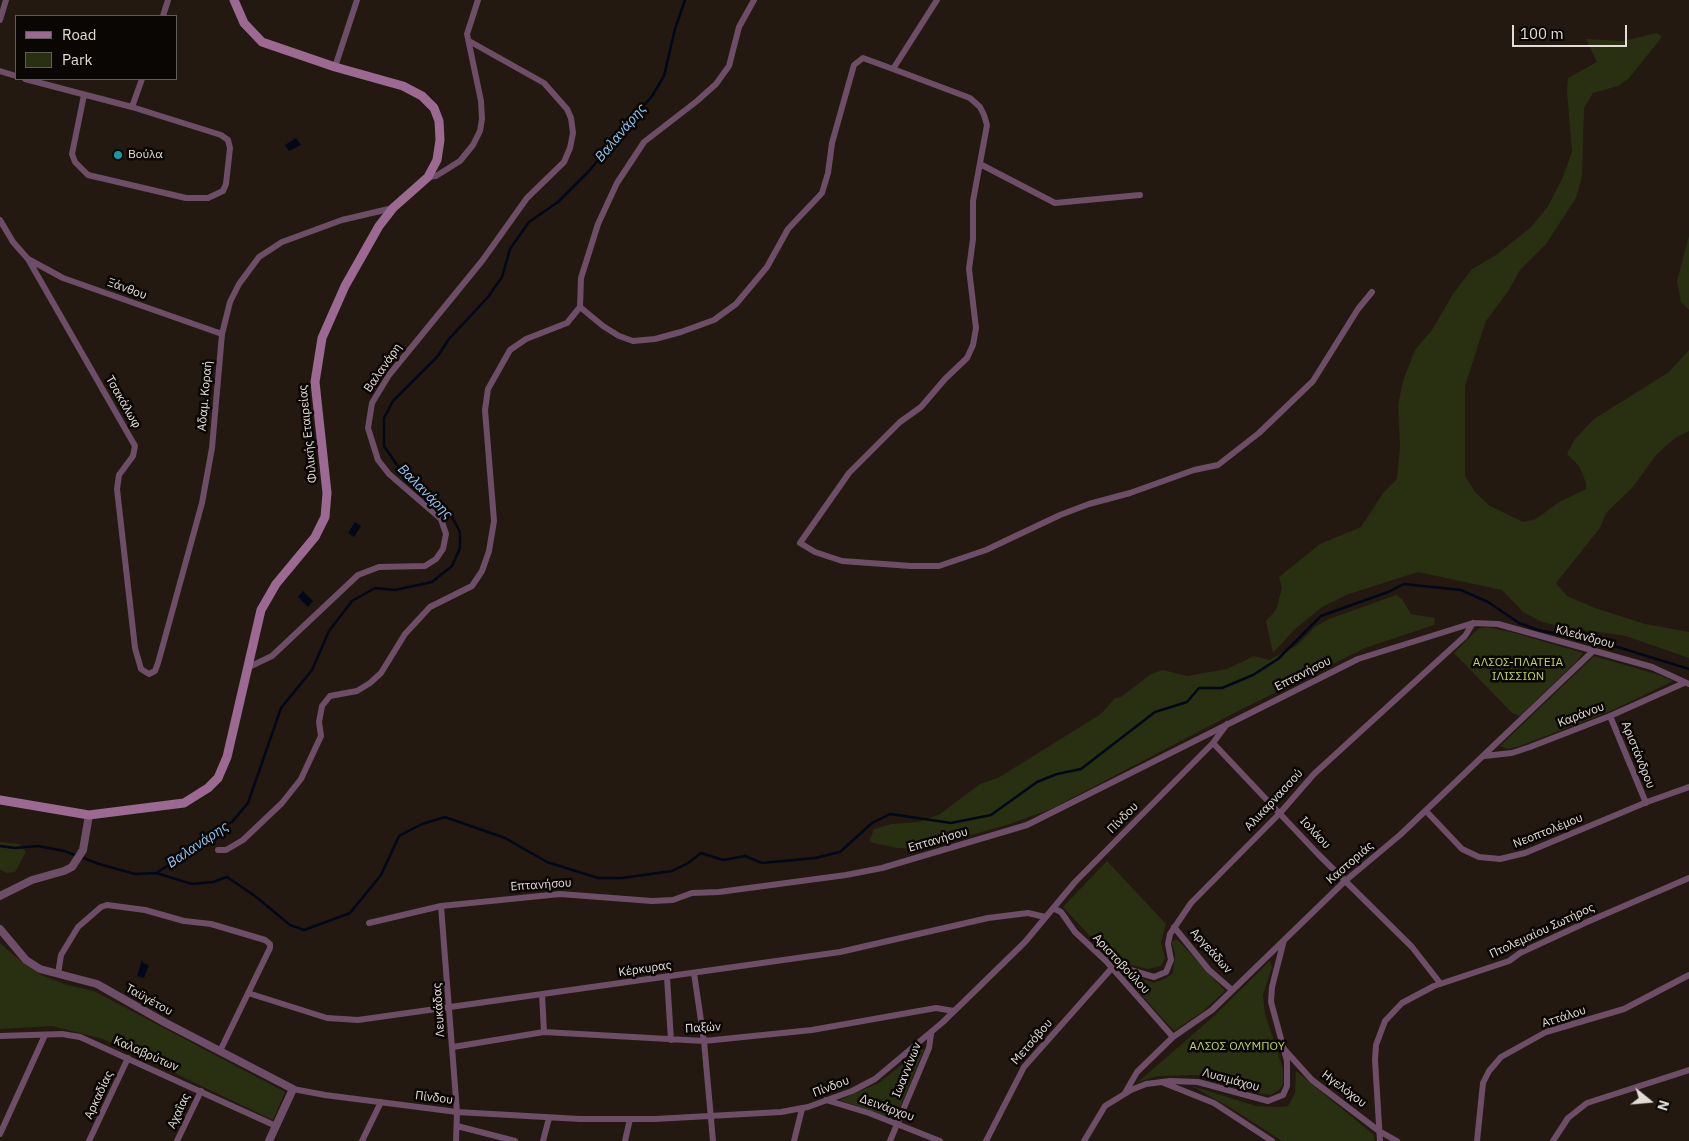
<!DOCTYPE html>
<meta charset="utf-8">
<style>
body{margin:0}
#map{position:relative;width:1689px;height:1141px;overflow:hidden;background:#231910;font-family:"IBM Plex Sans",sans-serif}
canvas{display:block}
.legend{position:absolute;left:15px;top:15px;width:162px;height:65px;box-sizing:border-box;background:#090603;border:1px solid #605c57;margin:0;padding:6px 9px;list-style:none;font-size:15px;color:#e3dcd6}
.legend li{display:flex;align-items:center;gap:10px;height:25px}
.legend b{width:25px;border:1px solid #605c57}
.north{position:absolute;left:1624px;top:1076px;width:50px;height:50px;-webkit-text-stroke:4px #090603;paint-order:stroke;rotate:107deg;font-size:14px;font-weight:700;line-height:20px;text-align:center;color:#e3dcd6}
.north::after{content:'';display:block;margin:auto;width:18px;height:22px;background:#e3dcd6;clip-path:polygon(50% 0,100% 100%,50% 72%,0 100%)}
.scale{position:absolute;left:1512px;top:25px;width:115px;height:22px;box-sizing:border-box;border:2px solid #e3dcd6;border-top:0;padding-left:6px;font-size:15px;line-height:18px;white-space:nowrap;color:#e3dcd6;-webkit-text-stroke:4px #090603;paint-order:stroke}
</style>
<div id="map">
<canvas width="1689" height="1141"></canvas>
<ul class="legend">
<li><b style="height:6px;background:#9b6992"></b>Road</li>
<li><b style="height:14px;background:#292f11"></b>Park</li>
</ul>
<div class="north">N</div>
<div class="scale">100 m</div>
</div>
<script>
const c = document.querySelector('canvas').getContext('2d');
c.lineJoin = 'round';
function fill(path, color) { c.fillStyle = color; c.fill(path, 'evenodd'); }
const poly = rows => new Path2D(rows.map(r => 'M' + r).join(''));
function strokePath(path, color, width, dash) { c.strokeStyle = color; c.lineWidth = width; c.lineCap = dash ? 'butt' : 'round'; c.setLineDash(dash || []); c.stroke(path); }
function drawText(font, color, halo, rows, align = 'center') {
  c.font = font + ' "IBM Plex Sans",sans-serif'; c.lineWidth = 5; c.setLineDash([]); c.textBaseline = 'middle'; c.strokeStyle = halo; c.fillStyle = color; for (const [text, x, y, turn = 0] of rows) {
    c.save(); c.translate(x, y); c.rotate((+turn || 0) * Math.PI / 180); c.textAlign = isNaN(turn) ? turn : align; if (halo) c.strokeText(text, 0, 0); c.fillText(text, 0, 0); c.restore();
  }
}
fill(poly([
 [1657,33,1662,37,1629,78,1618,86,1593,93,1584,108,1582,177,1576,198,1546,244,1520,270,1509,290,1486,321,1465,386,1465,476,1475,492,1490,506,1523,522,1536,519,1559,502,1586,489,1586,483,1579,466,1567,454,1575,439,1594,419,1669,372,1689,350,1689,431,1675,438,1656,455,1633,487,1606,513,1600,528,1556,583,1567,596,1595,608,1645,624,1689,632,1689,658,1626,636,1563,627,1542,622,1523,612,1502,590,1418,572,1346,595,1322,607,1295,629,1273,653,1266,621,1276,610,1282,588,1279,577,1320,544,1361,527,1384,492,1397,479,1400,446,1398,405,1403,381,1415,350,1432,330,1453,294,1472,269,1496,255,1530,228,1547,208,1563,177,1572,152,1567,92,1568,78,1597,62,1586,39,1623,41],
 [1689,236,1689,310,1681,302,1677,281],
 [1396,595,1402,599,1411,614,1435,618,1434,625,1365,648,1240,710,1051,809,1010,824,921,849,897,848,869,842,874,829,892,824,919,822,940,814,980,784,998,778,1101,714,1115,698,1121,697,1151,674,1163,670,1187,676,1227,669,1254,656,1269,660,1296,646,1315,627,1329,619],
 [1487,627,1515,633,1583,653,1578,660,1520,716,1512,713,1454,653,1478,629],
 [1594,656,1656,674,1673,681,1613,710,1520,746,1508,749,1500,746],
 [0,842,19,844,26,852,15,872,7,873,0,870],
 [1107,861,1166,924,1161,942,1165,958,1161,966,1148,969,1112,960,1063,907],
 [1175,940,1178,940,1225,991,1202,1012,1174,1031,1124,976,1123,973,1154,983,1166,978,1173,973,1175,954,1172,942],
 [0,943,17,958,41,975,67,985,94,991,285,1092,273,1120,103,1039,52,1026,0,1029],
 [1270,961,1272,967,1263,995,1265,1014,1283,1069,1283,1084,1279,1090,1271,1095,1259,1093,1196,1075,1158,1076,1138,1082,1214,1016],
 [921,1049,924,1050,895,1119,839,1100,879,1083],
 [1296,1071,1373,1134,1375,1141,1282,1141,1231,1108,1192,1086,1256,1106,1279,1107,1288,1106,1295,1093]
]), '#292f11');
fill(poly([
 [296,138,301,145,289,151,285,145],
 [355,522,361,526,354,537,348,533],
 [303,591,313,601,308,607,298,597],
 [142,960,143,963,149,965,144,978,137,976]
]), '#00081a');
strokePath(poly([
 [0,846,15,848,38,846,64,851,99,864,135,874,156,873,177,860,215,831,232,822,248,803,281,708,312,670,329,631,352,601,375,588,395,590,432,582,452,566,460,548,460,532,452,517,432,494,397,465,384,446,384,418,393,401,437,357,449,339,488,297,502,277,510,249,529,222,558,202,589,171,652,96,664,76,675,29,685,0],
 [156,873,192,884,213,882,227,877,255,896,290,925,304,930,350,913,381,875,399,836,422,824,445,817,505,838,547,862,598,878,622,878,672,871,688,863,701,853,723,860,745,856,762,863,815,858,840,852,872,823,890,814,951,823,991,815,1037,782,1057,774,1081,769,1155,712,1187,702,1199,688,1222,688,1253,675,1278,659,1321,616,1388,592,1404,584,1461,590,1488,602,1519,623,1538,630,1608,644,1689,669]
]), '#00081a', 2.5);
strokePath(poly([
 [754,0,739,27,729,66,716,84,697,101,644,142,617,183,598,224,581,278,580,307,603,326,619,336,633,341,655,339,681,332,714,320,736,304,767,267,788,229,822,193,828,173,832,143,854,65,863,58,893,69],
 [937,0,893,69,970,98,980,107,984,115,987,125,973,201,973,239,969,269,976,328,973,345,967,358,945,379,921,407,900,422,849,473,800,543,815,552,842,561,911,566,939,566,986,550,1060,515,1089,504,1130,493,1194,470,1218,465,1259,433,1313,381,1358,309,1372,292],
 [163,16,168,0],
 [0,20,6,0],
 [335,67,357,0],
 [0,71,16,76],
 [25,79,132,107,221,135,228,140,230,148,226,184,223,191,208,198,186,198,88,175,75,162,72,154,84,95],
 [132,107,142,79],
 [980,164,1055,203,1140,195],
 [428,177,436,176,460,161,473,145,480,131,482,119,481,101,467,34,478,0],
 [0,220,13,242,28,259,135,446,133,456,119,475,117,489,135,648,141,669,149,674,155,671,158,663,202,503,212,448,222,334,230,302,239,284,259,257,282,242,342,220,393,208],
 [28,259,63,278,222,334],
 [249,667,272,656,358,575,379,567,425,566,436,559,443,549,446,534,441,519,389,474,378,460,368,428,372,403,389,375,482,261,527,198,564,162,570,148,573,133,571,118,567,109,544,83,469,41],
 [1610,716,1646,803],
 [1213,743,1318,854,1412,947,1440,983],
 [1484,756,1512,753,1530,747,1610,716,1684,683],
 [1426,811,1462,849,1479,857,1500,859,1525,853,1647,802,1689,787],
 [218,850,226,850,243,840,282,803,301,779,321,736,319,722,322,706,330,696,357,691,370,683,381,673,405,634,430,607,472,586,482,571,489,551,494,521,485,410,488,389,510,350,526,339,567,323,580,307],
 [441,906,457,1112,456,1141],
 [1053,908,1061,912,1075,932,1106,961,1173,1037],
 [369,923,441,906,560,894,652,901,673,900,692,893,719,892,846,875,882,868,1027,825,1358,659,1473,623,1498,624,1620,658,1652,667,1689,684],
 [1174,927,1209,970,1232,990],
 [694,973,704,1041,713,1141],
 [58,974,61,955,78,927,101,907,107,905,145,910,184,921,211,924,265,940,270,944,270,948,220,1051],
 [667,977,671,1040],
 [248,993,327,1018,358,1020,840,952,988,918,1028,913,1045,917],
 [542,994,544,1032],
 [0,1036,62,1034,80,1037,276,1126],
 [453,1047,544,1032,704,1041,812,1030,936,1008,954,1011],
 [1284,1049,1312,1080,1379,1131,1397,1141],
 [1164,1083,1214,1103,1272,1141],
 [293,1089,325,1095,457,1112,580,1119,655,1119,781,1112,808,1107,852,1091,875,1079,943,1022,1025,942,1075,882,1213,743,1227,724],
 [1125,1093,1137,1072,1173,1037,1212,1010,1345,881,1400,835,1592,652],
 [826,1100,869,1113,940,1141],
 [457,1126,515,1141],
 [0,1134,45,1035],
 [89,1141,128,1058],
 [177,1141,201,1091],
 [362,1141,381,1102],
 [543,1141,549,1118],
 [625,1141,630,1119],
 [794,1141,802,1109],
 [890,1141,929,1048,931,1034],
 [986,1141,1024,1067,1111,969,1120,967,1154,977,1166,972,1171,960,1168,944,1170,934,1191,903,1280,813,1314,774,1465,636,1473,623],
 [1084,1141,1105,1106,1131,1090,1146,1084,1170,1081,1198,1082,1268,1101,1283,1095,1287,1086,1287,1061,1271,1002,1272,987,1284,940],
 [1380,1141,1375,1060,1376,1045,1385,1021,1402,1003,1434,986,1509,961,1520,953,1587,922,1689,878],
 [1477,1141,1483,1083,1489,1071,1501,1057,1546,1032,1624,1009,1689,975],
 [1553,1141,1568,1118,1587,1103,1689,1070]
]), '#6d4d67', 6);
strokePath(poly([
 [0,896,32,880,64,871,72,867,83,850,89,815],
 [0,929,26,960,40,969,97,984,164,1022,293,1089,269,1141]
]), '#6d4d67', 8);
strokePath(poly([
 [0,800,89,815,184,803,208,788,218,778,227,757,261,610,276,584,315,537,325,517,327,493,315,382,322,338,345,286,379,226,393,208,428,177,437,160,440,140,439,121,434,108,422,96,403,86,335,67,262,42,244,23,234,0]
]), '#9b6992', 9);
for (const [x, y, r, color] of [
 [118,155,5,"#0f9aa8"]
]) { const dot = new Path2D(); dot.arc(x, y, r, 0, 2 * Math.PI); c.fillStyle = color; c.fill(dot); strokePath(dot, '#090603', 2); }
drawText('12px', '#e3dcd6', '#090603', [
 ["Βούλα",128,155]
], 'left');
drawText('12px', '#e3dcd6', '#090603', [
 ["Ξάνθου",127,289,20],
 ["Βαλανάρη",383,368,-55],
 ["Αδαμ. Κοραή",205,396,-85],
 ["Τσακάλωφ",123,402,60],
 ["Φιλικής Εταιρείας",308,434,-96],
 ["Κλεάνδρου",1585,637,15],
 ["Επτανήσου",1303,674,-27],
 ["Καράνου",1581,715,-21],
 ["Αριστάνδρου",1638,755,68],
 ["Αλικαρνασσού",1274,800,-47],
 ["Πίνδου",1123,818,-45],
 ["Νεοπτολέμου",1548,831,-22],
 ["Ιολάου",1315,833,47],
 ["Επτανήσου",938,840,-16],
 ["Καστοριάς",1350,863,-41],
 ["Επτανήσου",541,885,-4],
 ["Πτολεμαίου Σωτήρος",1542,931,-25],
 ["Αργεάδων",1211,951,48],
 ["Αριστοβούλου",1121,964,47],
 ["Κέρκυρας",645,969,-8],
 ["Ταϋγέτου",149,1000,29],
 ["Λευκάδας",439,1010,-94],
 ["Αττάλου",1564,1017,-18],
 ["Παξών",703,1028,-3],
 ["Μετσόβου",1032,1042,-49],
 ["Καλαβρύτων",146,1054,24],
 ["Ιωαννίνων",907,1070,-68],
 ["Λυσιμάχου",1231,1080,15],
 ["Πίνδου",831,1087,-21],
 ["Ηγελόχου",1344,1089,37],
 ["Αρκαδίας",99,1095,-65],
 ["Πίνδου",434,1098,7],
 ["Δεινάρχου",887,1108,20],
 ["Αχαΐας",179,1111,-65]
]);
drawText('12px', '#c1d755', '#090603', [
 ["ΑΛΣΟΣ-ΠΛΑΤΕΙΑ",1518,663],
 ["ΙΛΙΣΣΙΩΝ",1518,677],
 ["ΑΛΣΟΣ ΟΛΥΜΠΟΥ",1237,1047]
]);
drawText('italic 14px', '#8fc7fa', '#090603', [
 ["Βαλανάρης",621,133,-50],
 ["Βαλανάρης",425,492,45],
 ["Βαλανάρης",198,845,-34]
]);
</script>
